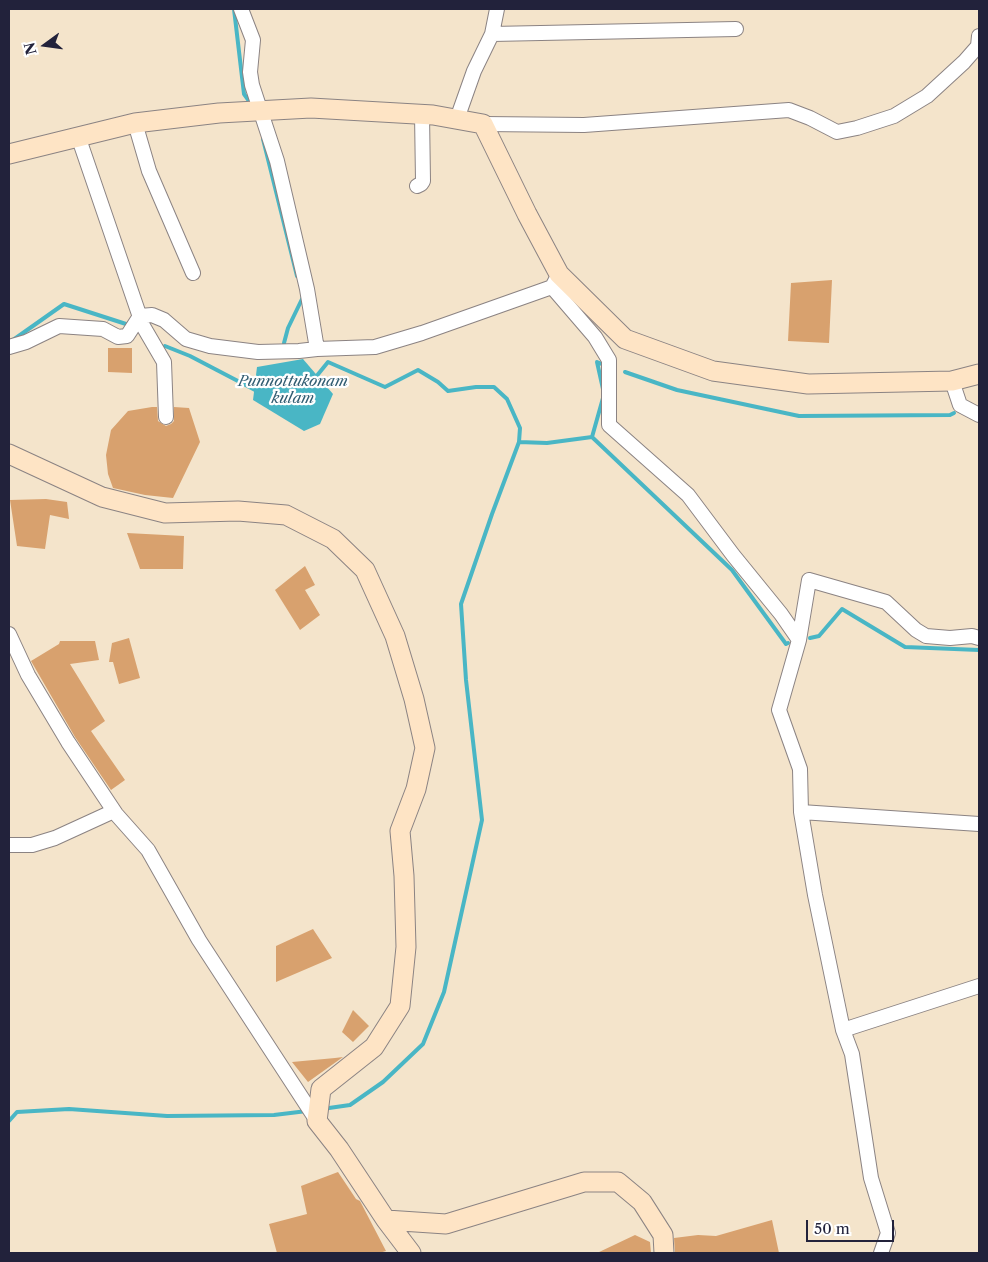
<!DOCTYPE html>
<style>
body{margin:0}
#map{position:relative;width:988px;height:1262px;overflow:hidden;background:#f4e4cb;font-family:"Libre Caslon Text",serif}
canvas{display:block}
.frame{position:absolute;inset:0;border:10px solid #22223b;pointer-events:none}
.north{position:absolute;left:20px;top:20px;width:50px;height:50px;-webkit-text-stroke:4px #fff;paint-order:stroke;rotate:256deg;font-size:14px;font-weight:700;line-height:20px;text-align:center;color:#22223b}
.north::after{content:'';display:block;margin:auto;width:18px;height:22px;background:#22223b;clip-path:polygon(50% 0,100% 100%,50% 72%,0 100%)}
.scale{position:absolute;left:806px;top:1220px;width:88px;height:22px;box-sizing:border-box;border:2px solid #22223b;border-top:0;padding-left:6px;font-size:15px;line-height:18px;white-space:nowrap;color:#22223b;-webkit-text-stroke:4px #fff;paint-order:stroke}
</style>
<div id="map">
<canvas width="988" height="1262"></canvas>
<div class="frame"></div>
<div class="north">N</div>
<div class="scale">50 m</div>
</div>
<script>
const c = document.querySelector('canvas').getContext('2d');
c.lineJoin = 'round';
function fill(path, color) { c.fillStyle = color; c.fill(path, 'evenodd'); }
const poly = rows => new Path2D(rows.map(r => 'M' + r).join(''));
function strokePath(path, color, width, dash) { c.strokeStyle = color; c.lineWidth = width; c.lineCap = dash ? 'butt' : 'round'; c.setLineDash(dash || []); c.stroke(path); }
function drawText(font, color, halo, rows, align = 'center') {
  c.font = font + ' "Libre Caslon Text",serif'; c.lineWidth = 4.5; c.setLineDash([]); c.textBaseline = 'middle'; c.strokeStyle = halo; c.fillStyle = color; for (const [text, x, y, turn = 0] of rows) {
    c.save(); c.translate(x, y); c.rotate((+turn || 0) * Math.PI / 180); c.textAlign = isNaN(turn) ? turn : align; if (halo) c.strokeText(text, 0, 0); c.fillText(text, 0, 0); c.restore();
  }
}
fill(poly([
 [303,359,333,394,320,424,304,431,253,400,257,367]
]), '#49b6c5');
strokePath(poly([
 [234,9,244,94,249,101],
 [263,139,297,276],
 [13,340,64,304,126,324],
 [284,343,288,328,303,297,302,294],
 [165,346,190,356,257,391],
 [625,372,677,390,799,416,950,415,954,413],
 [315,378,328,362,385,387,418,370,438,382,448,391,476,387,494,387,507,399,520,428,519,442,547,443,592,437,732,570,786,644,788,643],
 [603,389,597,362,604,365],
 [592,437,603,398],
 [810,638,819,636,842,609,905,647,979,650],
 [329,1108,350,1105,383,1082,423,1044,444,992,482,820,466,680,461,604,492,514,519,442],
 [9,1121,17,1112,69,1109,167,1116,274,1115,307,1111]
]), '#49b6c5', 4);
fill(poly([
 [832,280,829,343,788,341,791,283],
 [108,348,132,348,132,373,108,372],
 [152,407,157,407,158,421,166,426,171,424,174,421,174,407,189,408,200,442,173,498,145,495,113,488,108,474,106,455,111,430,128,411],
 [46,499,67,502,69,519,50,515,45,549,17,546,10,500],
 [127,533,184,536,183,569,140,569],
 [305,566,315,585,305,590,320,615,300,630,275,590],
 [129,638,140,678,119,684,113,662,109,662,112,643],
 [60,641,95,641,99,660,70,664,105,721,91,731,125,780,111,790,75,737,31,661,59,644],
 [313,929,332,958,276,982,276,946],
 [353,1010,369,1026,353,1042,342,1032],
 [343,1057,308,1082,292,1062,335,1058],
 [338,1172,356,1199,360,1201,386,1251,379,1253,277,1253,269,1224,307,1214,301,1186],
 [772,1220,779,1253,675,1253,674,1238,698,1235,716,1236],
 [635,1235,650,1242,651,1253,597,1253]
]), '#d8a16e');
const street = poly([
 [241,9,253,40,250,72,252,85,277,161,307,289,317,349],
 [492,34,736,29],
 [457,119,474,71,492,34,497,9],
 [135,123,149,171,193,273],
 [483,124,584,125,789,110,810,118,837,132,857,128,894,116,927,96,964,62,978,46,979,36],
 [78,136,143,326,164,362,166,417],
 [417,186,421,184,423,181,422,114],
 [559,274,552,287,595,337,609,360,609,425,688,495,733,555,781,614,799,640,779,710,800,769,801,812,815,895,843,1030,852,1054,871,1178,888,1233,881,1253],
 [9,347,26,342,59,326,103,329,118,337,127,336,140,316,152,315,164,320,186,339,210,346,258,352,299,351,317,349,375,347,422,333,552,287],
 [952,381,960,405,979,415],
 [9,634,28,675,68,742,116,814,148,850,199,940,317,1121],
 [799,640,809,580,886,602,916,630,926,636,950,638,972,636,979,638],
 [801,812,979,824],
 [9,845,32,845,55,838,114,811],
 [843,1030,979,986]
]);
const secondary = poly([
 [9,154,135,123,219,113,311,108,433,115,483,124,527,214,559,274,625,339,713,371,808,384,952,381,979,374],
 [9,454,102,497,165,513,238,511,286,515,333,539,365,570,395,636,414,699,425,748,416,789,400,831,404,876,406,947,400,1006,374,1047,321,1089,317,1121,339,1149,386,1220,446,1224,584,1182,618,1182,642,1202,663,1235,664,1253],
 [386,1220,411,1253]
]);
strokePath(street, '#8b8383', 16);
strokePath(secondary, '#8b8383', 21);
strokePath(street, '#fff', 14);
strokePath(secondary, '#fee4c5', 19);
drawText('italic 15px', '#325d72', '#fff', [
 ["Punnottukonam",293,382],
 ["kulam",293,399]
]);
</script>
